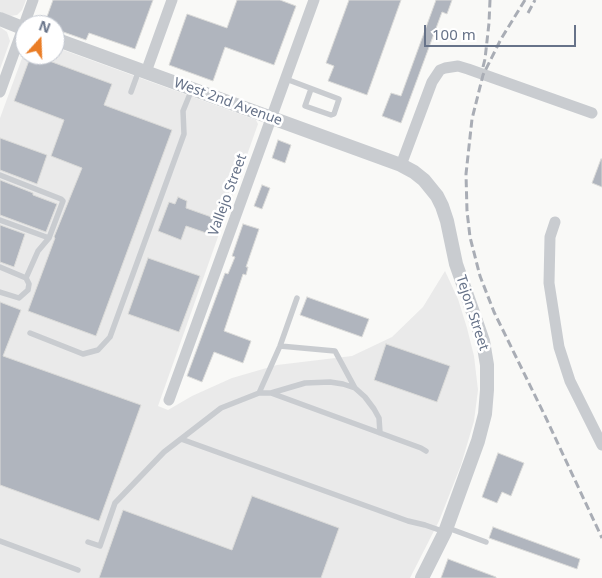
<!DOCTYPE html>
<style>
body{margin:0}
#map{position:relative;width:602px;height:578px;overflow:hidden;background:#f9f9f7;font-family:"Noto Sans",sans-serif}
canvas{display:block}
.north{position:absolute;left:15px;top:15px;width:50px;height:50px;box-sizing:border-box;background:#fff;border:1px solid #c2c7d0;border-radius:50%;rotate:20deg;font-size:14px;font-weight:700;line-height:20px;text-align:center;color:#677389}
.north::after{content:'';display:block;margin:auto;width:18px;height:22px;background:#ea7d26;clip-path:polygon(50% 0,100% 100%,50% 72%,0 100%)}
.scale{position:absolute;left:424px;top:25px;width:152px;height:22px;box-sizing:border-box;border:2px solid #677389;border-top:0;padding-left:6px;font-size:15px;line-height:18px;white-space:nowrap;color:#677389;-webkit-text-stroke:4px #fff;paint-order:stroke}
</style>
<div id="map">
<canvas width="602" height="578"></canvas>
<div class="north">N</div>
<div class="scale">100 m</div>
</div>
<script>
const c = document.querySelector('canvas').getContext('2d');
c.lineJoin = 'round';
function fill(path, color) { c.fillStyle = color; c.fill(path, 'evenodd'); }
const poly = rows => new Path2D(rows.map(r => 'M' + r).join(''));
function strokePath(path, color, width, dash) { c.strokeStyle = color; c.lineWidth = width; c.lineCap = dash ? 'butt' : 'round'; c.setLineDash(dash || []); c.stroke(path); }
function drawText(font, color, halo, rows, align = 'center') {
  c.font = font + ' "Noto Sans",sans-serif'; c.lineWidth = 5; c.setLineDash([]); c.textBaseline = 'middle'; c.strokeStyle = halo; c.fillStyle = color; for (const [text, x, y, turn = 0] of rows) {
    c.save(); c.translate(x, y); c.rotate((+turn || 0) * Math.PI / 180); c.textAlign = isNaN(turn) ? turn : align; if (halo) c.strokeText(text, 0, 0); c.fillText(text, 0, 0); c.restore();
  }
}
fill(poly([
 [0,0,26,0,22,10,17,15,10,16,0,12],
 [0,27,7,32,10,41,0,69],
 [55,47,256,120,258,124,158,406,168,410,192,396,232,378,277,365,352,356,392,337,423,307,445,271,458,299,467,328,474,356,478,390,474,421,461,465,439,521,410,578,0,578,0,118,25,50,25,55,55,55]
]), '#eaeaea');
const building = poly([
 [53,0,153,0,135,49,89,33,86,40,55,29,55,25,44,25,53,0],
 [237,0,280,0,296,6,274,65,225,47,213,81,169,65,187,14,227,28,237,0],
 [349,0,401,0,367,95,328,81,334,66,326,63,349,0],
 [436,0,452,0,447,14,442,12,401,123,382,116,391,93,401,96,436,0],
 [31,55,33,55,112,84,104,105,172,130,96,336,28,311,55,238,54,237,82,168,51,156,64,120,14,101,31,55],
 [0,138,47,155,37,184,0,170,0,138],
 [278,140,291,145,285,163,272,158,278,140],
 [601,159,602,159,602,187,592,183,601,159],
 [0,180,33,193,33,195,57,204,46,232,0,215,0,180],
 [262,185,270,188,262,209,254,206,262,185],
 [178,197,187,201,186,208,217,219,212,235,186,226,181,240,158,231,169,202,175,204,178,197],
 [243,224,259,229,246,267,248,267,246,275,243,274,224,331,251,341,243,363,214,352,202,382,187,376,225,273,228,274,235,257,232,256,243,224],
 [0,225,25,234,14,267,0,262,0,225],
 [148,258,200,276,179,332,128,314,148,258],
 [307,297,369,319,362,337,300,315,307,297],
 [0,302,21,310,3,356,141,405,99,521,0,485,0,302],
 [386,344,450,366,437,402,374,380,386,344],
 [498,453,524,463,511,496,502,492,497,503,482,497,498,453],
 [252,496,339,528,321,578,99,578,123,510,232,550,252,496],
 [493,527,580,559,577,569,489,538,493,527],
 [448,559,496,577,496,578,441,578,448,559]
]);
fill(building, '#b0b5be');
strokePath(building, '#dbdbd9', 1);
strokePath(poly([
 [286,79,339,99,334,114,331,115,305,106,311,89],
 [131,92,139,70],
 [0,175,61,199,63,201,49,238,38,251,26,278],
 [0,220,49,238],
 [0,267,26,278,29,284,28,290,19,298,0,292],
 [30,333,83,354,98,350,110,337,184,134,183,111,192,89],
 [280,346,335,351,355,388],
 [259,393,280,346,297,298],
 [271,393,305,383,330,382,343,384,355,388,365,397,374,409,379,418,380,433],
 [181,439,408,521,425,525,445,532],
 [448,528,486,542],
 [0,541,78,570],
 [88,542,100,546,115,503,164,452,221,408,259,393,271,393,421,448,426,451]
]), '#c9ccd0', 5.5);
strokePath(poly([
 [146,72,172,0],
 [0,92,33,0],
 [401,165,432,82,440,70,445,68,458,66,468,69,592,113],
 [555,222,550,237,549,283,559,347,570,381,602,445],
 [169,400,314,0]
]), '#c9ccd0', 11);
strokePath(poly([
 [0,19,25,29],
 [55,39,401,165,414,172,424,180,437,196,442,206,447,221,456,264,483,341,487,365,487,390,485,414,478,441,445,532,422,578]
]), '#c9ccd0', 14);
strokePath(poly([
 [525,0,501,39,483,75,472,119,466,174,467,211,470,237,480,276,494,312,546,418,602,538],
 [528,13,535,0],
 [483,67,485,59,489,23,490,0]
]), '#a9adb5', 3, [8, 4]);
drawText('14px', '#677389', '#fff', [
 ["West 2nd Avenue",228,102,20],
 ["Vallejo Street",228,195,-70],
 ["Tejon Street",472,313,72]
]);
</script>
